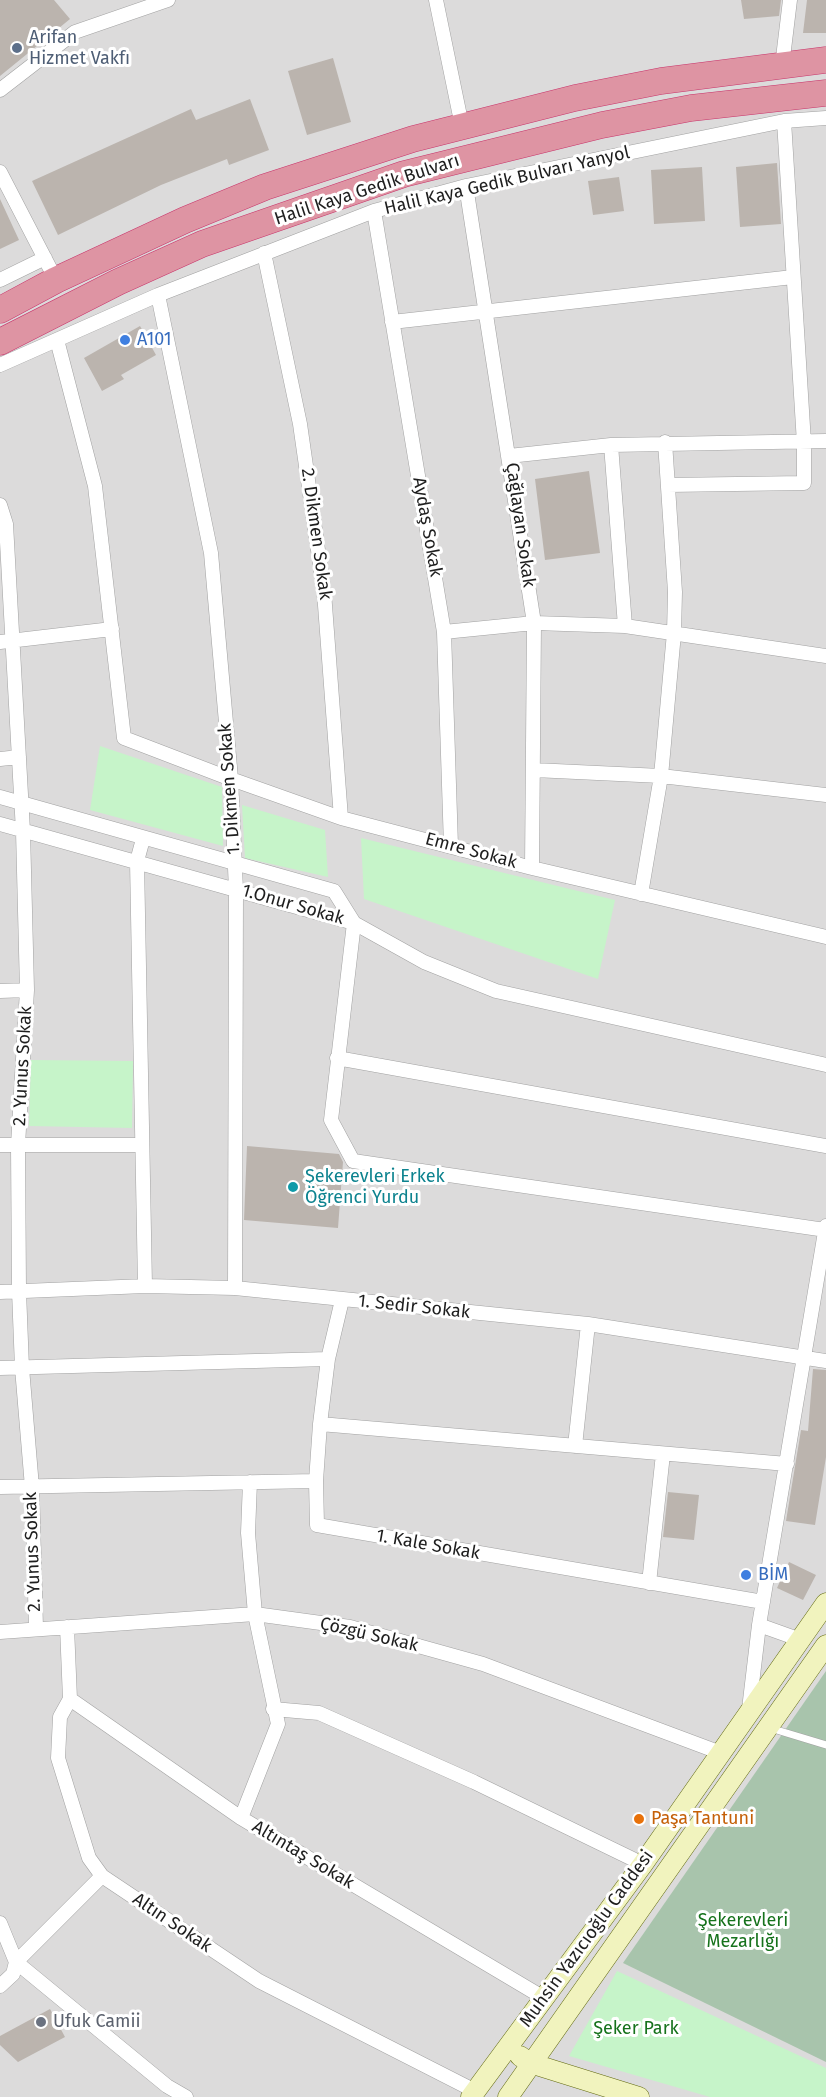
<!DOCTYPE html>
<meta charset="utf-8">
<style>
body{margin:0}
canvas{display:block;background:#eeebe5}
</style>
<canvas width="826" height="2097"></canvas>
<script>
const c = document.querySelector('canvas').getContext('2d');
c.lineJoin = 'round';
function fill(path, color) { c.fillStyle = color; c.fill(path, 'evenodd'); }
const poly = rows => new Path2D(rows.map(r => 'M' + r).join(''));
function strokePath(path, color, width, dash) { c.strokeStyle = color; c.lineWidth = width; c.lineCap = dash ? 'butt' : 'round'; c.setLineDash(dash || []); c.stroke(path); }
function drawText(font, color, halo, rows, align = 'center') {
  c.font = font + ' "Fira Sans",sans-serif'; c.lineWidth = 6; c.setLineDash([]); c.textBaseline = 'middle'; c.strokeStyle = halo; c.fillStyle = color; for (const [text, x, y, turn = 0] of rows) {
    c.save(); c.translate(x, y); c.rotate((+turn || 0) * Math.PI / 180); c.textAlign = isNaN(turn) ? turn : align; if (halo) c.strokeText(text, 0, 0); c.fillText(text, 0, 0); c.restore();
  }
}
fill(poly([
 [0,0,826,0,826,2097,0,2097]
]), '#dcdbdb');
fill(poly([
 [826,1671,826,2062,623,1963]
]), '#a8c4ac');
fill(poly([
 [100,746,222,787,223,846,90,810],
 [242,805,325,830,328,877,245,858],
 [361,838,615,900,598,979,364,899],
 [31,1060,133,1061,132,1128,29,1126],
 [617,1971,826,2068,826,2097,710,2097,569,2056]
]), '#c6f4c9');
fill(poly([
 [0,0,54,0,70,19,0,76],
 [741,0,781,0,779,16,744,19],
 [807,0,826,0,826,33,803,33],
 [333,58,351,122,307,135,288,71],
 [250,99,269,150,229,165,227,159,161,185,58,235,32,181,191,109,196,120],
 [777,163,781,224,740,227,736,167],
 [702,167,705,221,654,224,651,170],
 [619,177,624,211,593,215,588,181],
 [0,199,19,240,0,249],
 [140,326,156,355,121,375,124,379,102,391,84,358],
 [589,471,600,553,545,560,535,479],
 [247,1146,339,1154,343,1162,338,1228,244,1220],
 [813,1369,826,1370,826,1457,815,1525,786,1521,801,1430,808,1431],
 [668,1492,699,1495,694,1540,663,1537],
 [789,1562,816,1575,803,1600,777,1588],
 [50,2009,65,2037,18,2062,0,2045,0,2036]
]), '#bbb4ae');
const lane = poly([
 [770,1728,826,1745]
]);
const street = poly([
 [436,0,462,126],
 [782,66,790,0],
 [0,90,75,32,168,0],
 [0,172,56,280],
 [466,186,534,623,532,868],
 [374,211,444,632,451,846],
 [264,253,300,424,324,592,341,818],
 [0,280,45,258],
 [158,295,211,553,231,779,236,890,235,1288],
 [392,322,793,277],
 [57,340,95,486,124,738,231,779,341,818,532,868,826,937],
 [0,365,158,295,374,211,466,186,784,121,826,118],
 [611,445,625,626],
 [509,456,611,445,826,441],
 [668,485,804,483,804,443,784,121],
 [0,505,6,524,23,831,27,990,18,1145,19,1291,22,1368,32,1487,36,1628],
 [444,632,534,623,625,626,826,656],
 [0,642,112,629],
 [0,759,19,757],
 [534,770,661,776,826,795],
 [0,797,334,891,354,923],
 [0,824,354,923,424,962,496,991,826,1065],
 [143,839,137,861,145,1286],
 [641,894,661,776,674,633,675,592,665,442],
 [354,923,331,1120,353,1161,826,1230],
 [0,991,27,990],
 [337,1058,826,1146],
 [0,1145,142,1145],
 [0,1292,145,1286,235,1288,588,1324,826,1361],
 [342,1300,328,1359,320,1424,316,1481,317,1525,763,1602],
 [0,1368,328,1359],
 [320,1424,787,1464],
 [575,1446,588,1324],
 [0,1487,316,1481],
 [649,1583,663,1454],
 [759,1625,801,1640],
 [67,1627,70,1699,60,1717,58,1758,89,1858,102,1876,259,1981,475,2091],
 [0,1632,255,1614,350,1627,483,1664,721,1753],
 [70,1699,241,1818,544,1998],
 [273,1709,319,1713,474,1782,643,1864],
 [749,1709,759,1625,826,1226],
 [241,1818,278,1724,255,1614,248,1533,250,1482],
 [0,1923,16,1962,167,2086,186,2097],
 [0,1986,13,1974,16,1962,102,1876]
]);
const secondary = poly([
 [520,2056,530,2063,639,2097],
 [471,2097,643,1864,826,1603],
 [508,2097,826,1645]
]);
const highway = poly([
 [0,310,56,280,185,220,265,187,413,139,575,98,661,81,826,60],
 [0,342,118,282,202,244,404,174,602,125,691,108,826,93]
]);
strokePath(lane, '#a2a2a2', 8);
strokePath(street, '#a2a2a2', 15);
strokePath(secondary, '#626a10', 21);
strokePath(highway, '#c8356b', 27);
strokePath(lane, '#fff', 7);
strokePath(street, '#fff', 14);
strokePath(secondary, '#f1f3be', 20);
strokePath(highway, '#de94a3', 26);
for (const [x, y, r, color] of [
 [17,48,6,"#5c6f8a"],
 [125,340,6,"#3f7fe0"],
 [293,1187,6,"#0f9aa8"],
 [746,1575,6,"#3f7fe0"],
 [639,1819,6,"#e8710a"],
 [41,2022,6,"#6b7280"]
]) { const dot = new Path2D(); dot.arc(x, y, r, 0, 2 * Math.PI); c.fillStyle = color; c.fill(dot); strokePath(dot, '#fff', 2); }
drawText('18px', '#4e5e75', '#fff', [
 ["Arifan",29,38],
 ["Hizmet Vakfı",29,59]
], 'left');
drawText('18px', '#1e1e1e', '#fff', [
 ["Halil Kaya Gedik Bulvarı Yanyol",507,181,-13],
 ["Halil Kaya Gedik Bulvarı",367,190,-18],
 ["Çağlayan Sokak",520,525,82],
 ["Aydaş Sokak",427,527,80],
 ["2. Dikmen Sokak",316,534,82],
 ["1. Dikmen Sokak",230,789,-94],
 ["Emre Sokak",471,851,15],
 ["1.Onur Sokak",293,905,16],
 ["2. Yunus Sokak",23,1066,-87],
 ["1. Sedir Sokak",414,1307,6],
 ["1. Kale Sokak",428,1545,10],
 ["2. Yunus Sokak",33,1552,-92],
 ["Çözgü Sokak",369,1635,13],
 ["Altıntaş Sokak",303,1855,31],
 ["Altın Sokak",172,1923,34],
 ["Muhsin Yazıcıoğlu Caddesi",587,1939,-54]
]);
drawText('18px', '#366cbe', '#fff', [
 ["A101",137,340],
 ["BİM",758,1575]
], 'left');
drawText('18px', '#0d838f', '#fff', [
 ["Şekerevleri Erkek",305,1177],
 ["Öğrenci Yurdu",305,1198]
], 'left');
drawText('18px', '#c56008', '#fff', [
 ["Paşa Tantuni",651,1819]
], 'left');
drawText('18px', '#16721c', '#fff', [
 ["Şekerevleri",743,1921],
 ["Mezarlığı",743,1942],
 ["Şeker Park",636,2029]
]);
drawText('18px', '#5b616d', '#fff', [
 ["Ufuk Camii",53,2022]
], 'left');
</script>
